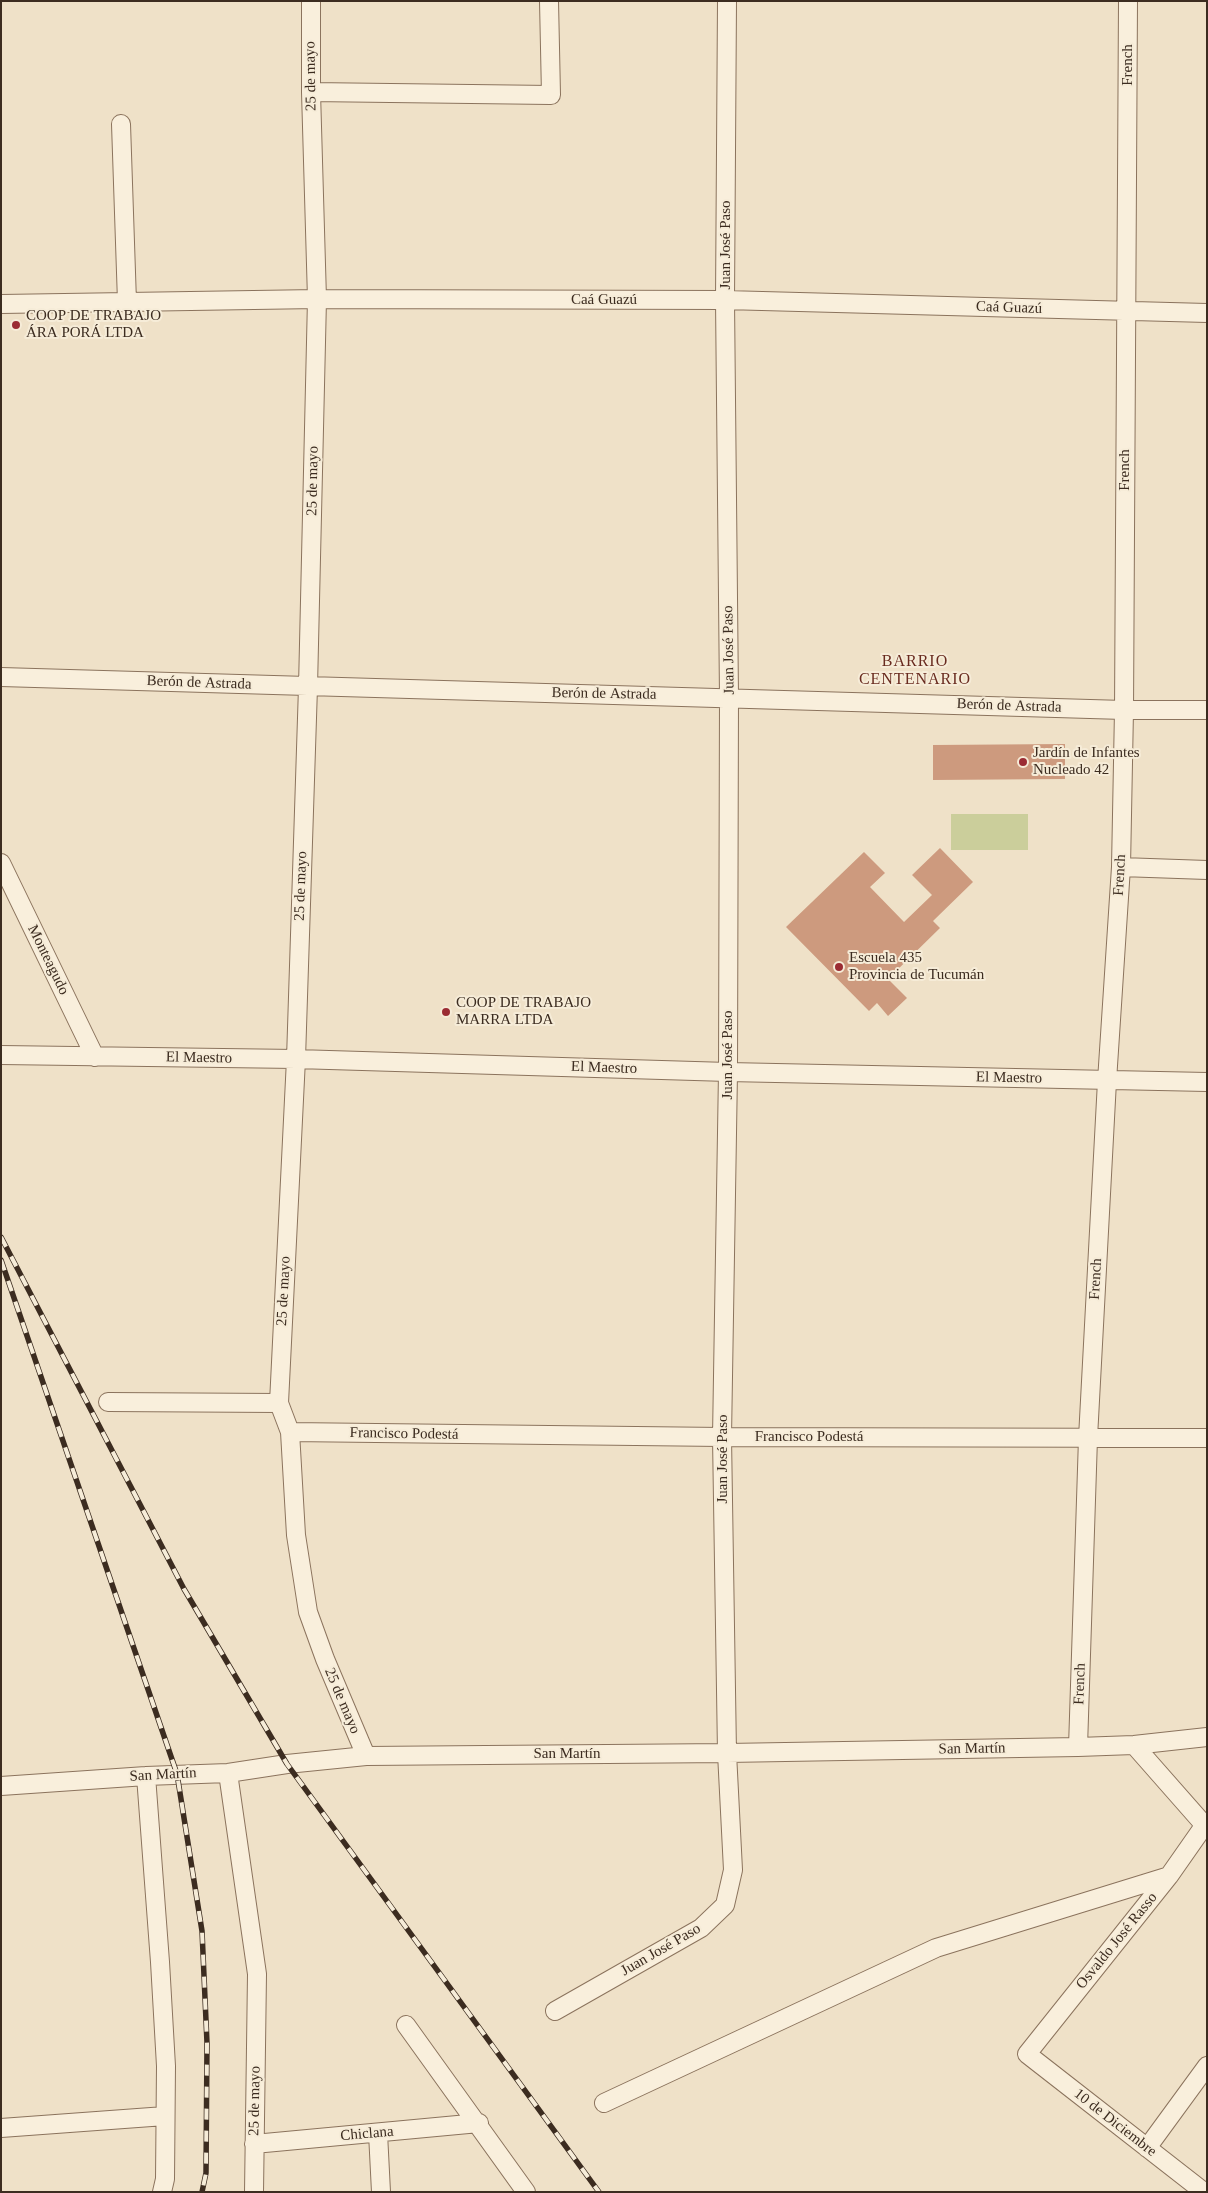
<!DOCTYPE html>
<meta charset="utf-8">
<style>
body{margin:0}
#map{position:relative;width:1208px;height:2193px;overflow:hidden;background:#efe1c8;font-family:"Times New Roman",serif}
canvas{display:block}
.frame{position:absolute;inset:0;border:2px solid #3c2c20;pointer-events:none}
</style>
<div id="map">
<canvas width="1208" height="2193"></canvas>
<div class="frame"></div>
</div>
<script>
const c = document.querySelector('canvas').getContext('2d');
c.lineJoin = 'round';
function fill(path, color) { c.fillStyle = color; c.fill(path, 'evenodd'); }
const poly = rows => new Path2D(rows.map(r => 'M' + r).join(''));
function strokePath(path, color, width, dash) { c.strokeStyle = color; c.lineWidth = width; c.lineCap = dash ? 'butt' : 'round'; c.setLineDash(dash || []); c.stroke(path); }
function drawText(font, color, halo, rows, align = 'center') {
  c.font = font + ' "Times New Roman",serif'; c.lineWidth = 4; c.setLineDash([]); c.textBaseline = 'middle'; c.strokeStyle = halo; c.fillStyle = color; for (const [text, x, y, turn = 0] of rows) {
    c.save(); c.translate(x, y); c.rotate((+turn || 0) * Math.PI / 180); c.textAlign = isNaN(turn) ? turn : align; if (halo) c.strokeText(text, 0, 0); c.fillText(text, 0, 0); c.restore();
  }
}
fill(poly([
 [951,814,1028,814,1028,850,951,850]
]), '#cbce9b');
fill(poly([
 [1065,744,1065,779,933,780,933,745],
 [940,848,973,882,933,921,940,928,888,979,907,998,888,1016,877,1003,869,1011,786,927,864,852,885,873,870,887,904,922,932,895,912,875]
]), '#cd9a7e');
const minor = poly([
 [311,1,311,92,317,299,308,687,296,1059,279,1403,290,1432,296,1535,308,1612,325,1659,366,1756],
 [311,92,551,95,549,1],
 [121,124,127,302],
 [1,304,317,299,725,300,1207,313],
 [1,677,1124,710,1207,710],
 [1,863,95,1057],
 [1121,867,1207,870],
 [1,1055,296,1059,728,1072,1207,1082],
 [108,1402,279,1403],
 [290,1432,722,1437,1207,1438],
 [1134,1745,1207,1828],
 [1078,1747,1088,1438,1107,1081,1121,867,1124,710,1128,1],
 [228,1773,257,1974,254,2192],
 [146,1776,160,1962,166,2066,165,2179,162,2192],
 [1,1786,146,1776,228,1773,287,1764,366,1756,727,1753,1078,1747,1134,1745,1207,1737],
 [1204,1826,1169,1876,1027,2054,1204,2192],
 [555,2011,701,1928,725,1905,733,1870,727,1753,722,1437,728,1072,729,697,725,300,727,1],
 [406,2025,526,2192],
 [604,2103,936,1948,1169,1876],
 [1,2128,165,2116],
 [378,2133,381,2192],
 [254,2144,479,2123],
 [1147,2148,1207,2066]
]);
strokePath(minor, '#8b735d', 20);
strokePath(minor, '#f9efdc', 18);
const rail = poly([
 [1,1237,184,1589,287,1764,599,2192],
 [1,1260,177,1774,202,1931,207,2043,206,2173,202,2192]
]);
strokePath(rail, '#3c2c20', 5.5);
strokePath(rail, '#f6ecd8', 4, [11]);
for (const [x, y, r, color] of [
 [16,325,5,"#9b2c33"],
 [1023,762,5,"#9b2c33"],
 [839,967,5,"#9b2c33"],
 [446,1012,5,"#9b2c33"]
]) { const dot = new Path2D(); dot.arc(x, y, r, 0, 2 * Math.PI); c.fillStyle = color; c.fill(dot); strokePath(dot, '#f6ecd8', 2); }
drawText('15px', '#3c2c20', '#f6ecd8', [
 ["French",1128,65,-90],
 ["25 de mayo",311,76,-91],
 ["Juan José Paso",726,245,-90],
 ["Caá Guazú",604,300],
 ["Caá Guazú",1009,308,2],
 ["French",1125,470,-90],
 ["25 de mayo",313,481,-89],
 ["Juan José Paso",729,650,-91],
 ["Berón de Astrada",199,683,2],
 ["Berón de Astrada",604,694,1],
 ["Berón de Astrada",1009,706,2],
 ["French",1120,875,-87],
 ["25 de mayo",301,886,-88],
 ["Monteagudo",48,960,64],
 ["Juan José Paso",728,1055,-90],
 ["El Maestro",199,1058,1],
 ["El Maestro",604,1068,2],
 ["El Maestro",1009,1078,1],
 ["French",1096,1279,-87],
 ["25 de mayo",284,1291,-87],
 ["Francisco Podestá",404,1434,1],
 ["Francisco Podestá",809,1437],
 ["Juan José Paso",723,1459,-90],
 ["French",1080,1684,-88],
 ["25 de mayo",342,1701,67],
 ["San Martín",972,1749,-1],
 ["San Martín",567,1754],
 ["San Martín",163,1775,-3],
 ["Osvaldo José Rasso",1117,1941,-51],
 ["Juan José Paso",661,1950,-30],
 ["25 de mayo",255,2101,-89],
 ["10 de Diciembre",1115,2123,38],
 ["Chiclana",367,2134,-5]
]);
drawText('15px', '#3c2c20', '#f6ecd8', [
 ["COOP DE TRABAJO",26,316],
 ["ÁRA PORÁ LTDA",26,333],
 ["Jardín de Infantes",1033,753],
 ["Nucleado 42",1033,770],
 ["Escuela 435",849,958],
 ["Provincia de Tucumán",849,975],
 ["COOP DE TRABAJO",456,1003],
 ["MARRA LTDA",456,1020]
], 'left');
c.letterSpacing = '1px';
drawText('16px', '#692b1f', '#f6ecd8', [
 ["BARRIO",915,662],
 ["CENTENARIO",915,680]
]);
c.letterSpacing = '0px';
</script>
